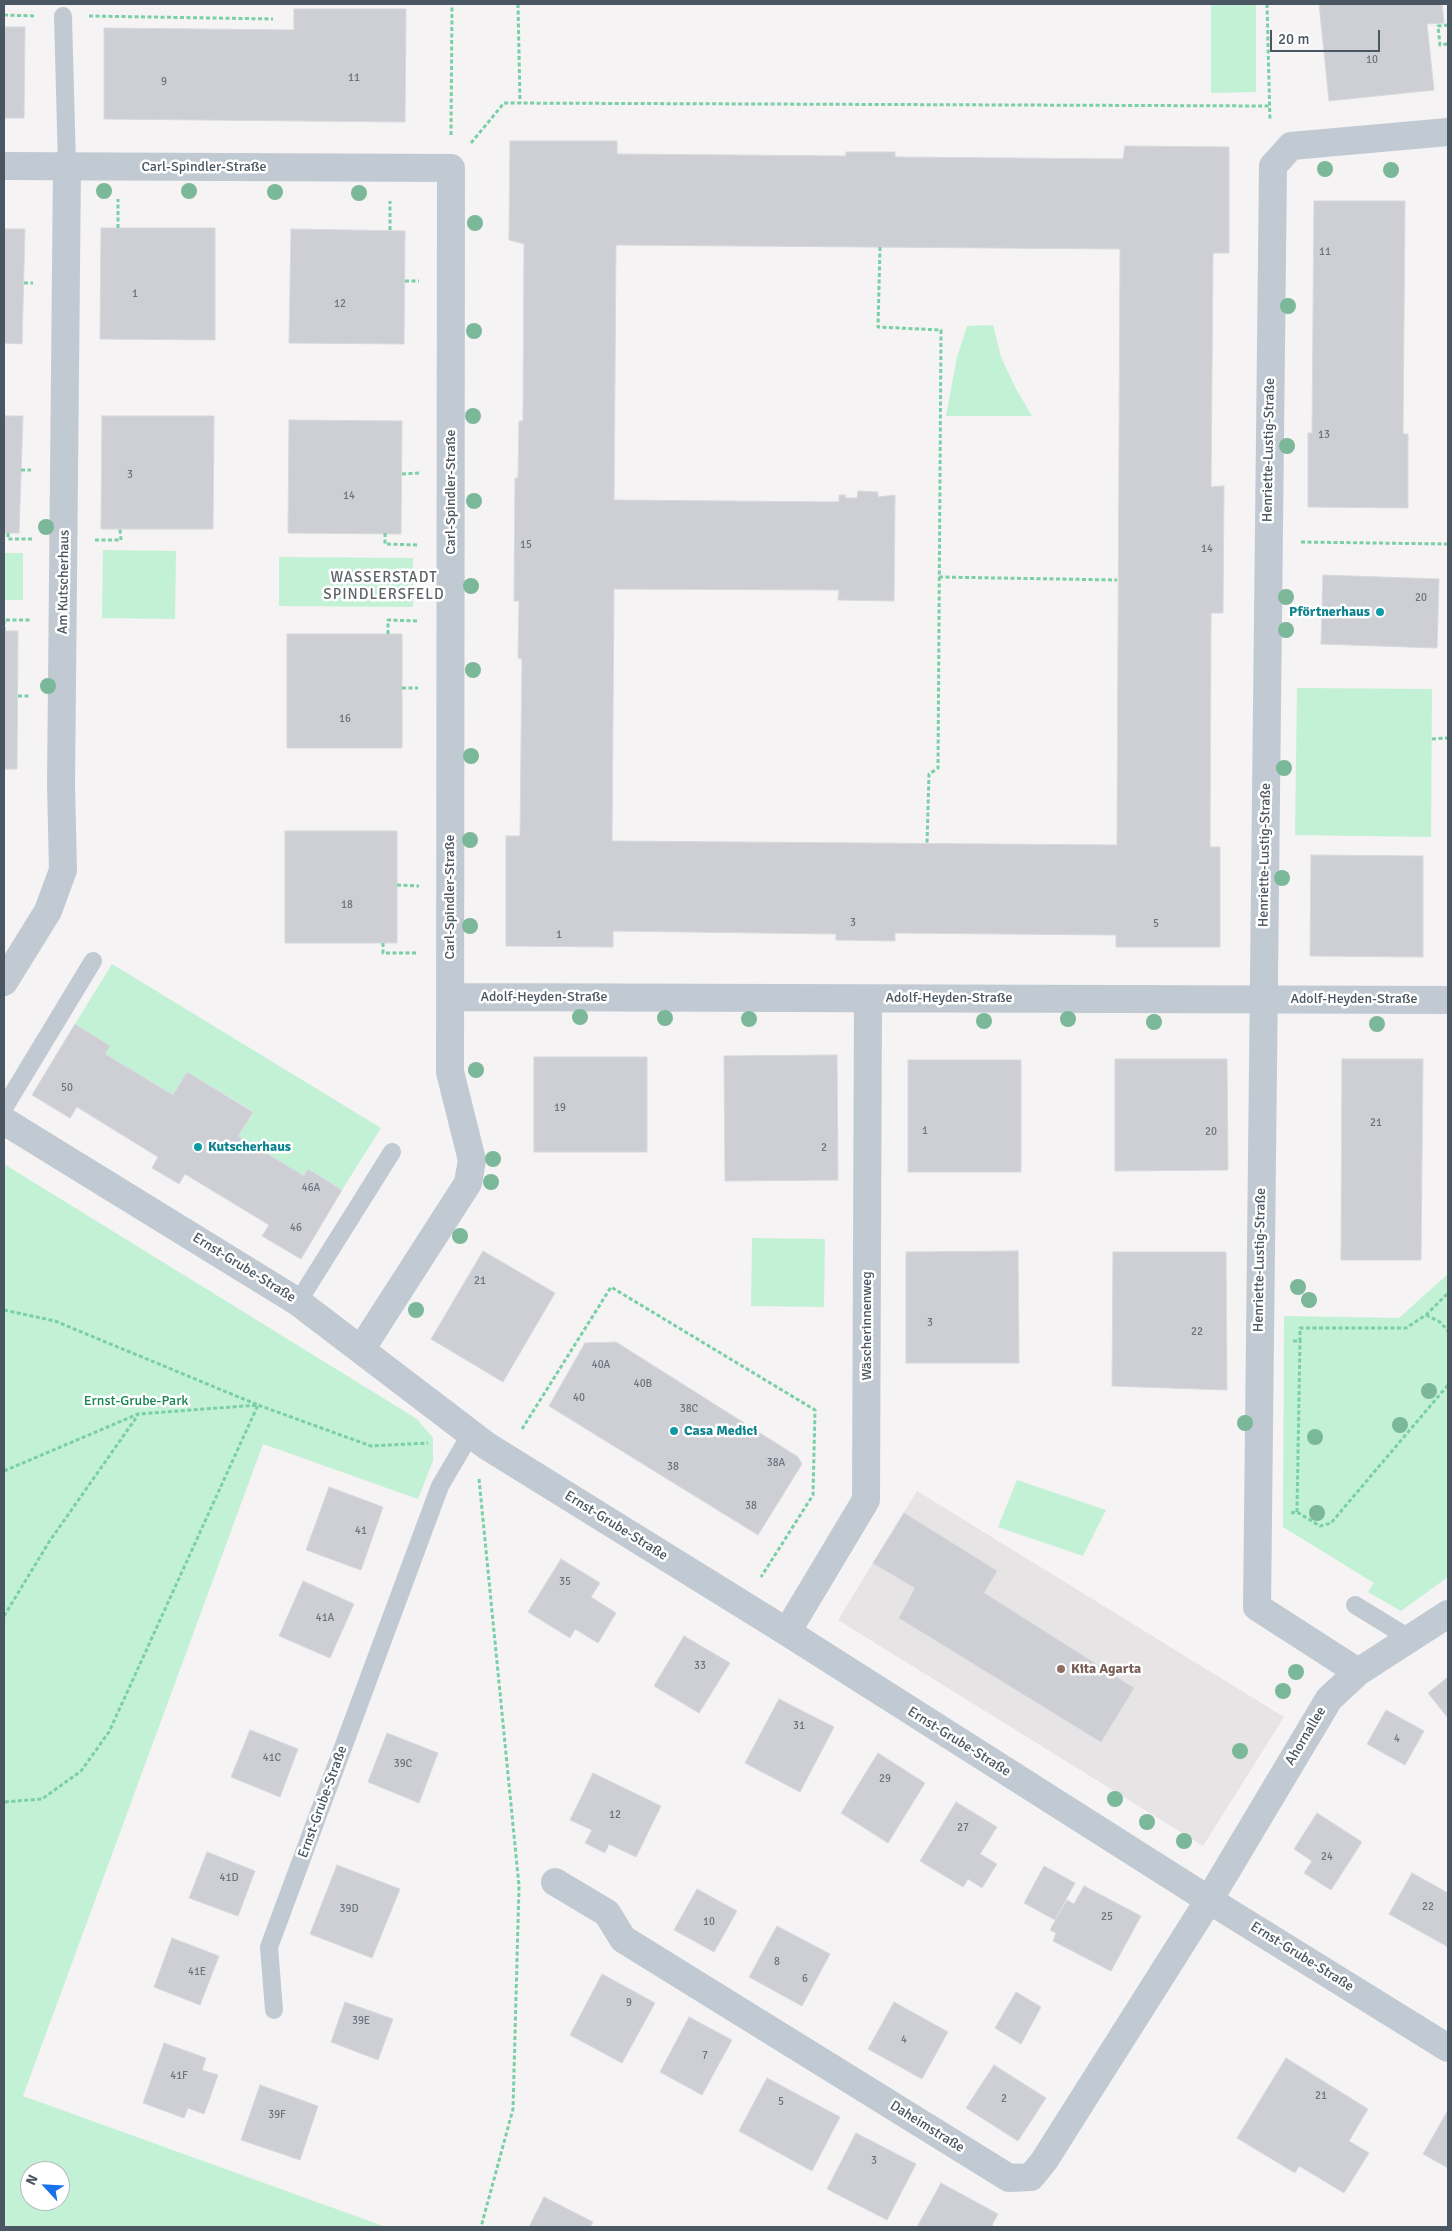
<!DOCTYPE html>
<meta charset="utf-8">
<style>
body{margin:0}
#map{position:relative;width:1452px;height:2231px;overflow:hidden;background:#f5f3f3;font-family:Signika,sans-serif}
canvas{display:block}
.frame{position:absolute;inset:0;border:5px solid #4a5661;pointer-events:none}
.north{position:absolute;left:20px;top:2161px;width:50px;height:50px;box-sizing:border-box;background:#fff;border:1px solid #b7bbc0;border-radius:50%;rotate:295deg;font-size:14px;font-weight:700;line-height:20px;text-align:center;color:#4a5661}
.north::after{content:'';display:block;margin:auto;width:18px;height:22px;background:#1a73e8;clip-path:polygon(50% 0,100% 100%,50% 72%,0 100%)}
.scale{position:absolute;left:1270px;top:30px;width:110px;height:22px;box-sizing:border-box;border:2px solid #4a5661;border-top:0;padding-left:6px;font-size:15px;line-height:18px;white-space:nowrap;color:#4a5661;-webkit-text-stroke:4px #fff;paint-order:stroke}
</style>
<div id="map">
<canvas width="1452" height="2231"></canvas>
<div class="frame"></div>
<div class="north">N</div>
<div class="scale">20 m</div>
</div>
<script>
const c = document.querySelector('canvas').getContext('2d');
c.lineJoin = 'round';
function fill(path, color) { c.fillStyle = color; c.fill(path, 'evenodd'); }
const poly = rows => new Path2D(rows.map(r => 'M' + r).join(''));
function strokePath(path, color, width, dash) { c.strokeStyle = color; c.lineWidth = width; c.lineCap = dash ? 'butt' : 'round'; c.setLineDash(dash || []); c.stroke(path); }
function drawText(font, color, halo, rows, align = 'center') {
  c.font = font + ' Signika,sans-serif'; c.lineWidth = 5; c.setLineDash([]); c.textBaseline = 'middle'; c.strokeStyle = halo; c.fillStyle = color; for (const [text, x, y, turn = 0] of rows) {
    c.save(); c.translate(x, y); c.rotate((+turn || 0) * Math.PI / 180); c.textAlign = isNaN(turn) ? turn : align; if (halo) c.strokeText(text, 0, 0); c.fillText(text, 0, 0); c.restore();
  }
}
fill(poly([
 [917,1491,1284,1717,1203,1846,838,1620]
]), '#e6e4e5');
fill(poly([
 [1211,4,1256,4,1256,92,1211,93],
 [993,325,1001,357,1015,387,1032,416,946,416,957,357,967,326],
 [103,550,176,551,175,619,102,618],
 [4,553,23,553,23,600,4,600],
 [279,557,413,558,413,607,279,606],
 [1297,688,1432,689,1431,837,1295,835],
 [112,964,381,1128,342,1190,309,1169,304,1176,238,1136,253,1111,187,1072,173,1095,105,1054,110,1046,75,1024],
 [4,1164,417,1419,433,1438,433,1461,418,1499,263,1444,23,2096,386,2227,4,2227],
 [30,2171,60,2171,60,2201,30,2201],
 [752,1238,825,1239,824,1307,751,1306],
 [1448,1274,1448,1577,1401,1611,1368,1592,1374,1583,1283,1527,1284,1316,1399,1318],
 [1017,1480,1106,1510,1083,1556,998,1527]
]), '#c3f1d5');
const building = poly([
 [1319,4,1442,4,1444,23,1427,24,1434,90,1329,101,1319,4],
 [294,9,406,9,405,122,104,119,104,28,294,30,294,9],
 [4,27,25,27,24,118,4,118,4,27],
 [510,141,617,141,617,154,846,156,846,152,895,152,895,157,1123,159,1125,146,1229,147,1229,253,1213,253,1211,487,1224,486,1223,613,1211,613,1210,847,1220,847,1220,947,1116,947,1116,935,895,933,895,941,836,940,836,934,613,931,613,947,506,946,506,836,520,836,522,659,518,658,519,601,514,601,515,478,518,478,519,421,523,421,524,244,509,240,510,141],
 [616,245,1120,249,1117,845,612,841,614,589,839,590,838,600,894,601,895,495,878,497,878,492,858,491,857,498,845,498,846,495,839,495,839,502,614,500,616,245],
 [1314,201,1405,201,1403,434,1408,434,1408,508,1308,507,1308,433,1312,433,1314,201],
 [101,228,215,228,215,340,100,339,101,228],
 [4,229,25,229,22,344,4,343,4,229],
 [291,229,405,231,404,344,289,343,291,229],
 [4,416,23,416,19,533,4,533,4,416],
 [102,416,214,416,213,529,101,529,102,416],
 [289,420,402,421,401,534,288,533,289,420],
 [1323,575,1439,579,1437,648,1321,644,1323,575],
 [4,631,18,631,17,769,4,769,4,631],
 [287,634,402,634,402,748,287,748,287,634],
 [285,831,397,831,397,943,285,943,285,831],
 [1311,855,1423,856,1423,957,1310,956,1311,855],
 [75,1024,110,1046,105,1054,173,1095,187,1072,253,1112,238,1136,304,1176,308,1169,342,1190,301,1259,262,1236,269,1225,185,1174,179,1184,152,1168,158,1157,77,1107,70,1118,32,1095,75,1024],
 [837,1055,838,1180,725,1181,724,1056,837,1055],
 [534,1057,647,1057,647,1152,534,1152,534,1057],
 [1115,1059,1227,1059,1228,1170,1115,1171,1115,1059],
 [1342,1059,1423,1059,1421,1260,1341,1260,1342,1059],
 [908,1060,1021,1060,1021,1172,908,1172,908,1060],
 [483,1251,555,1293,503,1382,431,1339,483,1251],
 [1018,1251,1019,1363,906,1363,906,1252,1018,1251],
 [1113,1252,1226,1252,1227,1390,1112,1386,1113,1252],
 [616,1342,798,1457,802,1464,758,1535,549,1406,585,1343,616,1342],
 [329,1487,383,1507,361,1570,306,1550,329,1487],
 [904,1513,997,1571,984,1593,1134,1688,1101,1742,899,1618,915,1588,873,1563,904,1513],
 [561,1559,600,1583,591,1597,616,1613,598,1643,575,1629,570,1638,528,1612,561,1559],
 [303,1581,354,1604,330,1658,279,1636,303,1581],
 [684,1636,730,1663,699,1713,654,1686,684,1636],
 [1448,1677,1448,1718,1428,1693,1448,1677],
 [779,1699,834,1727,800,1792,745,1763,779,1699],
 [1386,1710,1424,1731,1405,1765,1367,1744,1386,1710],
 [250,1730,298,1749,280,1797,231,1777,250,1730],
 [387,1733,438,1753,419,1803,368,1782,387,1733],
 [878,1753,925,1783,888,1843,841,1813,878,1753],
 [593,1773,661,1806,636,1857,609,1844,605,1853,585,1843,592,1830,570,1820,593,1773],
 [956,1802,997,1827,980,1854,997,1864,982,1888,968,1879,963,1887,920,1861,956,1802],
 [1317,1813,1362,1842,1331,1890,1304,1873,1312,1861,1294,1849,1317,1813],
 [207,1852,255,1871,238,1916,189,1898,207,1852],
 [337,1865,400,1889,372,1958,310,1934,337,1865],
 [1044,1866,1075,1883,1055,1920,1024,1903,1044,1866],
 [1412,1873,1448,1893,1448,1947,1389,1914,1412,1873],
 [1084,1886,1141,1916,1111,1971,1053,1941,1056,1933,1050,1930,1067,1900,1074,1904,1084,1886],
 [697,1889,737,1911,714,1952,674,1930,697,1889],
 [777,1926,830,1954,802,2006,749,1977,777,1926],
 [172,1938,219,1956,200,2005,154,1987,172,1938],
 [602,1974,655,2003,622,2063,570,2035,602,1974],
 [1016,1992,1041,2007,1021,2044,995,2028,1016,1992],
 [345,2002,393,2019,378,2060,331,2042,345,2002],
 [894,2002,948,2032,922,2079,868,2049,894,2002],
 [689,2017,732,2040,702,2095,660,2072,689,2017],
 [164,2043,206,2058,202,2070,218,2075,204,2114,188,2108,184,2118,143,2103,164,2043],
 [1286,2058,1368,2109,1349,2141,1369,2153,1344,2193,1299,2166,1295,2173,1237,2138,1286,2058],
 [994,2065,1046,2098,1018,2141,966,2108,994,2065],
 [767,2078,840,2117,812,2171,739,2131,767,2078],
 [260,2085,318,2106,300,2160,241,2140,260,2085],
 [1448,2110,1448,2168,1423,2154,1448,2110],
 [856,2133,916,2164,887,2220,827,2189,856,2133],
 [941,2183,998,2214,992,2225,995,2227,917,2227,941,2183],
 [544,2197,593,2222,590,2227,529,2227,544,2197]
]);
fill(building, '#cdcfd5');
strokePath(building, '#d7d9de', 1);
strokePath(poly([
 [518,4,520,103],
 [1267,4,1270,121],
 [4,15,36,16],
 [89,16,273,19],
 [1448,25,1438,26,1440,45,1448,44],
 [451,135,452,4],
 [471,143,504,103,1269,106],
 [118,228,118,199],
 [390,230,390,201],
 [880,247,878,327,941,330,938,768,929,774,927,844],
 [405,281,419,281],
 [24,283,33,283],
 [21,470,31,470],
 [402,474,419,473],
 [8,533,8,539,32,539],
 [385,533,385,544,419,545],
 [95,540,121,540,120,529],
 [1301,542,1448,544],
 [939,577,1117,580],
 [4,631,4,620,30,620],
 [388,634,388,620,418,621],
 [402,688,418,688],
 [18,696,30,696],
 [1432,739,1448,738],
 [397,885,419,886],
 [383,943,383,953,417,953],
 [4,1310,55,1321,258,1405,109,1732,81,1771,42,1799,4,1802],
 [1426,1315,1440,1322,1448,1331],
 [1293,1341,1300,1341,1300,1328,1406,1328,1426,1315,1448,1293],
 [522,1429,611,1287,815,1410,813,1495,761,1577],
 [4,1471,138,1414,258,1405,371,1446,428,1443],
 [479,1479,519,1886,513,2109,481,2227],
 [1297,1512,1300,1341],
 [1291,1513,1297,1512,1320,1526,1331,1523,1448,1385],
 [4,1616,49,1542,138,1415]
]), '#7ad0a6', 3, [4, 2.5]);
strokePath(poly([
 [63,16,67,166],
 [4,1108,93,961],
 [298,1302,392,1152],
 [1355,1605,1409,1638],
 [274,2010,269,1947,440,1486,470,1435]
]), '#c1cad2', 18);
strokePath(poly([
 [4,166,451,168,450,1072,472,1160,468,1183,362,1348],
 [4,982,48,911,63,870,61,785,67,166],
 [450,997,1448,1000],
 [4,1121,298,1302,487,1446,787,1632,1209,1900,1448,2048],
 [787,1632,866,1500,868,999],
 [1358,1672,1257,1607,1273,166,1291,146,1448,132],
 [555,1882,607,1913,623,1939,1009,2178,1031,2177,1044,2161,1209,1900,1329,1699,1358,1672,1448,1614]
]), '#c1cad2', 28);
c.fillStyle = '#7bb799';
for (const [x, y] of [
 [1325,169],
 [1391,170],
 [104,191],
 [189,191],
 [275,192],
 [359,193],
 [475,223],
 [1288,306],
 [474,331],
 [473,416],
 [1287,446],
 [474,501],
 [46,527],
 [471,586],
 [1286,597],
 [1286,630],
 [473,670],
 [48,686],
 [471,756],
 [1284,768],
 [470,840],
 [1282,878],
 [470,926],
 [580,1017],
 [665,1018],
 [749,1019],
 [1068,1019],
 [984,1021],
 [1154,1022],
 [1377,1024],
 [476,1070],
 [493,1159],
 [491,1182],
 [460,1236],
 [1298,1287],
 [1309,1300],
 [416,1310],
 [1429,1391],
 [1245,1423],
 [1400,1425],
 [1315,1437],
 [1317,1513],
 [1296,1672],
 [1283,1691],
 [1240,1751],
 [1115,1799],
 [1147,1822],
 [1184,1841]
]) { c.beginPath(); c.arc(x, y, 8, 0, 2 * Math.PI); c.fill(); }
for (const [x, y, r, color] of [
 [1380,612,5,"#0f9aa8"],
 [198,1147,5,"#0f9aa8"],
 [674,1431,5,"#0f9aa8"],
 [1061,1669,5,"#8d6e63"]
]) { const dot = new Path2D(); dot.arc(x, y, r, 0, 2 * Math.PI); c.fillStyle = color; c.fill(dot); strokePath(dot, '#fff', 2); }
drawText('11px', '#6b747e', null, [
 ["10",1372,60],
 ["11",354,78],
 ["9",164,82],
 ["11",1325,252],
 ["1",135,294],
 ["12",340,304],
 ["13",1324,435],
 ["3",130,475],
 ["14",349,496],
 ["15",526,545],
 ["14",1207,549],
 ["20",1421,598],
 ["16",345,719],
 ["18",347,905],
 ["3",853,923],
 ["5",1156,924],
 ["1",559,935],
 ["50",67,1088],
 ["19",560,1108],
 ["21",1376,1123],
 ["1",925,1131],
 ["20",1211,1132],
 ["2",824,1148],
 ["46A",311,1188],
 ["46",296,1228],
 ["21",480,1281],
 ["3",930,1323],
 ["22",1197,1332],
 ["40A",601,1365],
 ["40B",643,1384],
 ["40",579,1398],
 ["38C",689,1409],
 ["38A",776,1463],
 ["38",673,1467],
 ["38",751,1506],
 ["41",361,1531],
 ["35",565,1582],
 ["41A",325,1618],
 ["33",700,1666],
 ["31",799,1726],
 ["4",1397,1739],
 ["41C",272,1758],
 ["39C",403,1764],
 ["29",885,1779],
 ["12",615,1815],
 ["27",963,1828],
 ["24",1327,1857],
 ["41D",229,1878],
 ["22",1428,1907],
 ["39D",349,1909],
 ["25",1107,1917],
 ["10",709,1922],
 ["8",777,1962],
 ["41E",197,1972],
 ["6",805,1979],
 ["9",629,2003],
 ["39E",361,2021],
 ["4",904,2040],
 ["7",705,2056],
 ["41F",179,2076],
 ["21",1321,2096],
 ["2",1004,2099],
 ["5",781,2102],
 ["39F",277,2115],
 ["3",874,2161]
]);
drawText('14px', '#4a5661', '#fff', [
 ["Carl-Spindler-Straße",204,167],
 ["Henriette-Lustig-Straße",1269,450,-89],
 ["Carl-Spindler-Straße",451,492,-90],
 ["Am Kutscherhaus",64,582,-89],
 ["Henriette-Lustig-Straße",1265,855,-89],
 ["Carl-Spindler-Straße",450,897,-90],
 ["Adolf-Heyden-Straße",544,997],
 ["Adolf-Heyden-Straße",949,998],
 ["Adolf-Heyden-Straße",1354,999],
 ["Henriette-Lustig-Straße",1260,1260,-89],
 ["Ernst-Grube-Straße",244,1268,32],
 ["Wäscherinnenweg",867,1326,-90],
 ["Ernst-Grube-Straße",616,1526,32],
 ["Ahornallee",1306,1736,-59],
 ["Ernst-Grube-Straße",959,1742,32],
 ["Ernst-Grube-Straße",323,1802,-70],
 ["Ernst-Grube-Straße",1302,1957,32],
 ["Daheimstraße",927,2127,32]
]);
drawText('bold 14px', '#0d838f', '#fff', [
 ["Pförtnerhaus",1370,612,"right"],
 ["Kutscherhaus",208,1147],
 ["Casa Medici",684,1431]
], 'left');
drawText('14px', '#17864f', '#fff', [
 ["Ernst-Grube-Park",136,1401]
]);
drawText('bold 14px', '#785e54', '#fff', [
 ["Kita Agarta",1071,1669]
], 'left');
c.letterSpacing = '1px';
drawText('15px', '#5f6368', '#fff', [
 ["WASSERSTADT",384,578],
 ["SPINDLERSFELD",384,595]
]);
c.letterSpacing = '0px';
</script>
